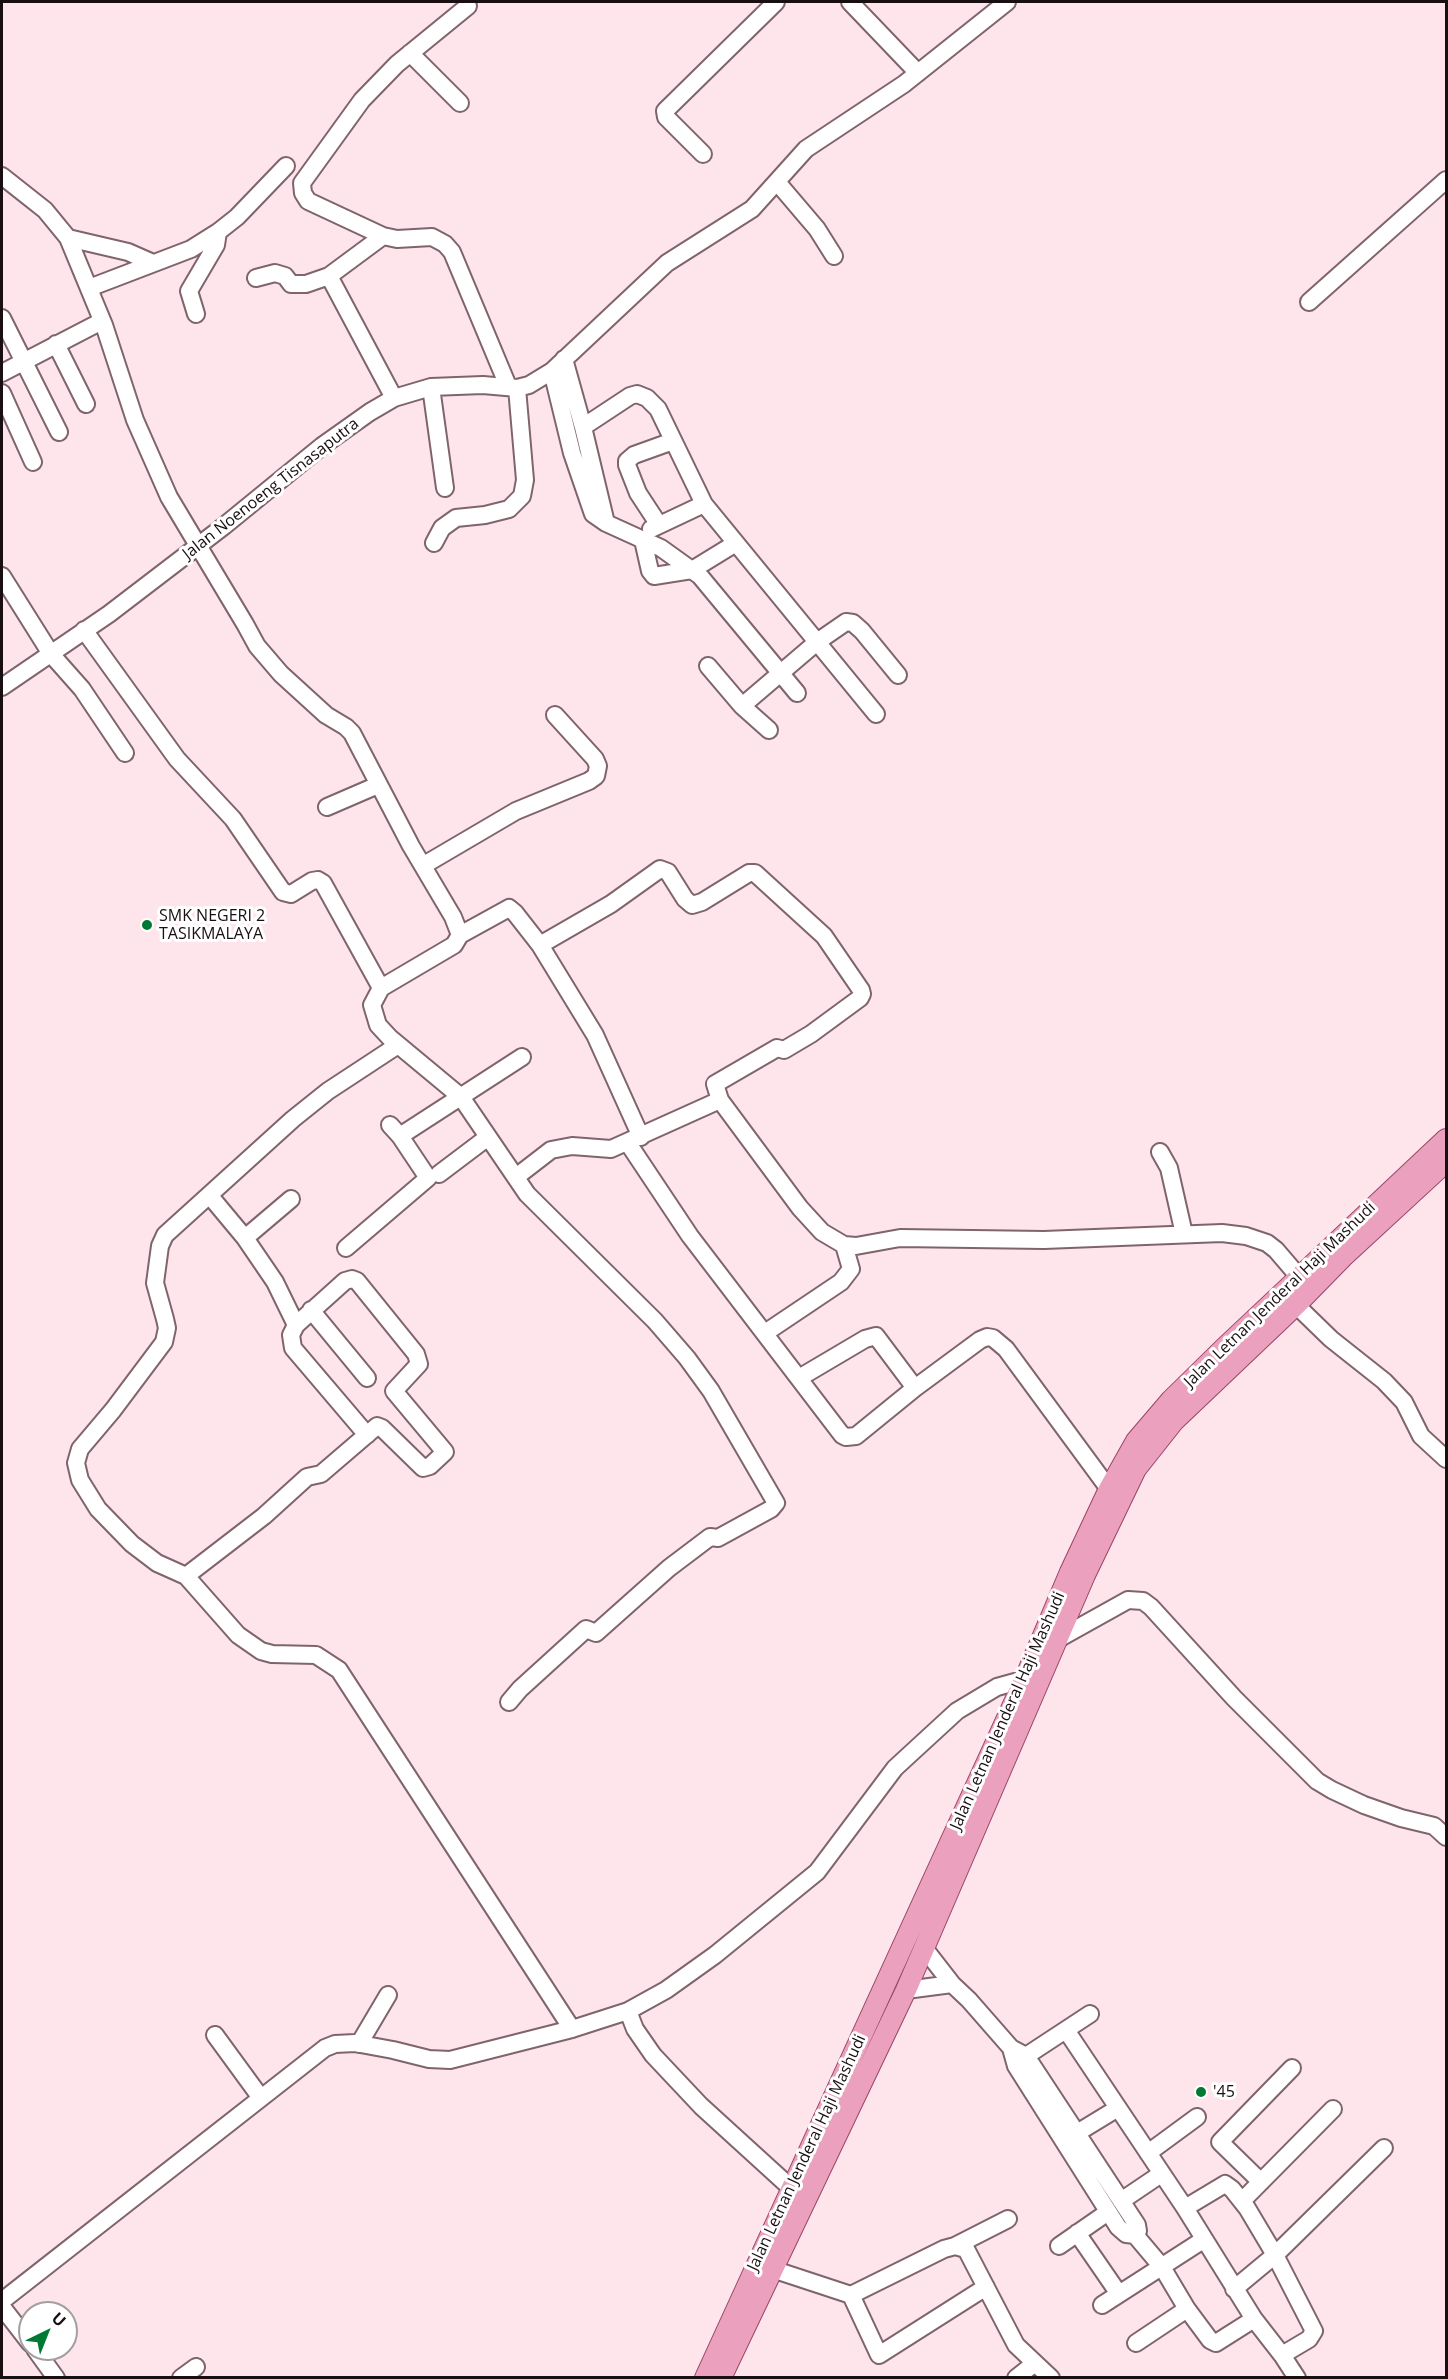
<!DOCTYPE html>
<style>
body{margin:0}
#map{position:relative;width:1448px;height:2379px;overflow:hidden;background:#fee5ec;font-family:"Open Sans",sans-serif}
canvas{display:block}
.frame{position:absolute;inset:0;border:3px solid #190f13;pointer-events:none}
.north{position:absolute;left:18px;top:2301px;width:60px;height:60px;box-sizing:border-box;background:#fff;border:2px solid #a39fa1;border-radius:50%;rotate:43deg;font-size:16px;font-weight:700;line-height:24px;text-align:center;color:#190f13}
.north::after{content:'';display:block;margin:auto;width:21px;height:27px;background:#007a32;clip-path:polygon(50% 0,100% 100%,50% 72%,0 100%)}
</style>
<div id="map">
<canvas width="1448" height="2379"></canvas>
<div class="frame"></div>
<div class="north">U</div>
</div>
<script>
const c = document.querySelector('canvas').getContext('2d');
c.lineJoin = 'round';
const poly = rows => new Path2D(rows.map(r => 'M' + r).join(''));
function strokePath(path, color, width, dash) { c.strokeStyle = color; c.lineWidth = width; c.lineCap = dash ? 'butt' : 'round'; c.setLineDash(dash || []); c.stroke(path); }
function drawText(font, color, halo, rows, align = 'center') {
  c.font = font + ' "Open Sans",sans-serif'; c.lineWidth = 6; c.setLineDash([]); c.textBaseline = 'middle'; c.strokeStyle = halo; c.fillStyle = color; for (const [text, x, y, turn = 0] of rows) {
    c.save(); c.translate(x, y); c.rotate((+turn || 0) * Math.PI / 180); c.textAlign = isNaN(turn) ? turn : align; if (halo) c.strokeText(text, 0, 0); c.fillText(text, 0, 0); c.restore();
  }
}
const minor = poly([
 [850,2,918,73],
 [468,6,397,64,362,100,302,183,303,193,308,201,383,236,397,239,432,237,445,244,452,252,508,386],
 [410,53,460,103],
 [703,154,666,117,665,111,776,2],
 [2,176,45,210,68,238,104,325,135,420,169,497,245,624,257,646,281,674,326,715,346,727,352,733,411,846,453,917,460,935,454,945,381,988,372,1005,378,1025,390,1038,461,1097,527,1194,655,1321,687,1358,711,1391,776,1503,771,1509,718,1538,710,1537,669,1568,596,1633,586,1629,520,1689,509,1702],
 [777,182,817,229,834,256],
 [383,236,329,276,394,398],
 [68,238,128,252,153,263],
 [256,278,275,273,285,276,291,284,306,284,329,276],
 [89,288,191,249,218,232,237,217,286,166],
 [1309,302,1446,180],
 [196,314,189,291,216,245,218,232],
 [2,318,59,432],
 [56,344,86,404],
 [564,359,583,427],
 [552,371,572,453,593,514,606,523,661,548,700,576,797,693],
 [2,373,102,321],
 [431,387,445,488],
 [2,393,33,462],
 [606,523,583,427,630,396,637,394,647,398,658,409,704,504,876,714],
 [659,525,638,493,627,465,627,461,634,455,673,441],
 [651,529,704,504],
 [643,540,650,571,654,576,692,570,736,543],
 [434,543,442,528,456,518,485,515,509,509,522,496,525,480,517,388],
 [2,576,51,654,82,689,125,753],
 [84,630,177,759,233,819,283,892,291,894,312,881,318,880,323,883,381,988],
 [708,666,742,706,817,642,846,622,853,623,862,631,898,675],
 [2,687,109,614,224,526,322,446,370,412,394,398,431,387,483,385,517,388,529,385,552,371,667,263,752,209,806,149,904,84,1007,2],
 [742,706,769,730],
 [327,807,378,785],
 [424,865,516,811,589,781,596,776,598,766,595,759,555,715],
 [460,935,509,908,515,913,540,945,611,904,660,869,668,872,685,899,692,905,702,902,749,873,755,873,824,936,861,990,862,994,860,998,811,1034,784,1050,777,1048,715,1084,720,1100],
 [540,945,595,1035,641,1137],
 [398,1045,328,1091,293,1119,165,1235,160,1246,155,1283,165,1319,167,1328,164,1342,113,1410,80,1449,76,1463,80,1480,98,1509,132,1544,157,1563,186,1576,238,1635,261,1651,272,1654,316,1655,339,1670,572,2029],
 [400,1136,522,1057],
 [628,1143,690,1236,842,1435,846,1437,856,1436,915,1388],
 [1160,1152,1169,1168,1184,1234],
 [439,1174,488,1137],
 [516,1177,551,1150,572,1146,611,1149,720,1100,800,1208,822,1232,844,1245,856,1246,900,1238,1044,1240,1222,1233,1246,1236,1267,1243,1276,1250,1300,1278],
 [210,1196,245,1238,275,1282,296,1325,291,1335,293,1348,367,1435],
 [245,1238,291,1199],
 [346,1248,428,1178,400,1136,390,1125],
 [1296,1305,1331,1339,1384,1381,1404,1402,1421,1436,1446,1459],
 [311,1310,367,1378],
 [765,1333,841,1282,851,1269,844,1245],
 [799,1378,865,1339,876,1336,915,1388,980,1340,987,1337,993,1338,1006,1349,1109,1489],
 [186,1576,264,1516,307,1477,321,1474,377,1426,382,1428,423,1468,430,1466,445,1452,394,1391,419,1364,416,1354,357,1281,352,1279,345,1281,296,1325],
 [1058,1639,1128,1600,1143,1601,1151,1607,1234,1698,1317,1781,1332,1790,1364,1805,1401,1818,1434,1826,1446,1837],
 [924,1948,952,1984,969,2000,1011,2048,1026,2056,1137,2225,1138,2231,1135,2235],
 [906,1990,952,1984],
 [628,2011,635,2029,653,2055,701,2106,791,2188],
 [1066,2030,1185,2208,1254,2319,1282,2355,1297,2378],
 [215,2035,261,2098],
 [359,2044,388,1995],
 [1011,2048,1016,2066,1118,2227,1126,2234,1135,2235,1162,2267,1187,2309,1210,2340,1216,2343,1254,2319],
 [1026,2056,1090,2014],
 [1077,2133,1118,2108],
 [1148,2153,1197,2117],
 [1261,2182,1220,2142,1292,2068],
 [1121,2201,1161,2174],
 [1242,2201,1333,2109],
 [1185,2208,1225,2184,1232,2189,1247,2208,1275,2255,1314,2331,1309,2339,1282,2355],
 [1077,2233,1119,2294],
 [955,2246,1008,2219],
 [1059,2246,1108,2212],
 [772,2269,851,2295,944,2249,955,2246,966,2249,1016,2345,1051,2378],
 [1234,2289,1275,2255,1384,2148],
 [851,2295,879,2355,986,2287],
 [2,2301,325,2048,335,2044,355,2043,393,2050,429,2059,450,2060,572,2029,628,2011,666,1990,715,1955,817,1872,895,1768,957,1711,997,1687,1015,1682,1023,1683],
 [1102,2305,1203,2240],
 [2,2307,30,2343],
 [1136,2343,1187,2309],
 [35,2349,56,2378],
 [181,2378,196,2367],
 [1016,2378,1035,2363]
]);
const major = poly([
 [705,2378,1023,1683,1070,1572,1109,1489,1136,1441,1171,1400,1224,1348,1446,1139],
 [721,2378,906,1990,1085,1575,1136,1469,1174,1421,1296,1305,1343,1257,1446,1162]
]);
strokePath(minor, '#7f646c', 20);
strokePath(major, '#994465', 22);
strokePath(minor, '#fff', 16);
strokePath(major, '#eba0bd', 20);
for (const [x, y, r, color] of [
 [147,925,6,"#007a32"],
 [1201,2092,6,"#007a32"]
]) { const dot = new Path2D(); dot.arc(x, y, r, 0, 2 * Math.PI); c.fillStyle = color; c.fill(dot); strokePath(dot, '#fff', 2); }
drawText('16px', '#190f13', '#fff', [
 ["Jalan Noenoeng Tisnasaputra",271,489,-38],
 ["Jalan Letnan Jenderal Haji Mashudi",1280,1295,-44],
 ["Jalan Letnan Jenderal Haji Mashudi",1008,1711,-66],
 ["Jalan Letnan Jenderal Haji Mashudi",807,2153,-65]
]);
drawText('16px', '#190f13', '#fff', [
 ["SMK NEGERI 2",159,916],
 ["TASIKMALAYA",159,934],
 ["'45",1213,2092]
], 'left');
</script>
